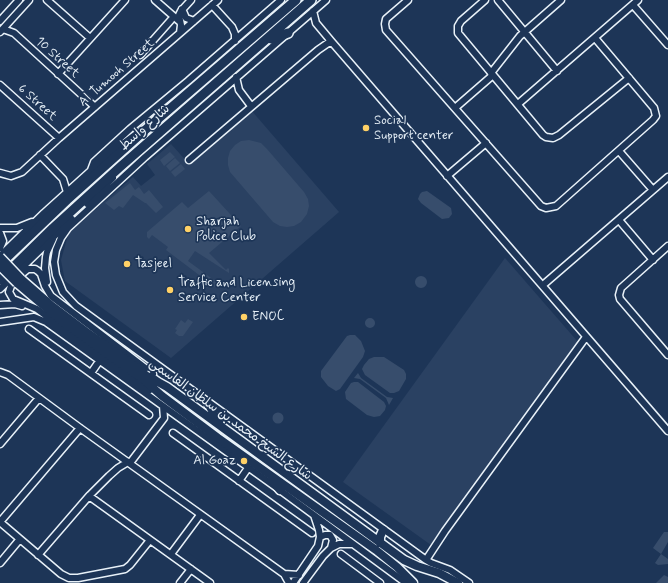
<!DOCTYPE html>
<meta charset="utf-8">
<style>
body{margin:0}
canvas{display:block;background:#1d3557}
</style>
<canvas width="668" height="583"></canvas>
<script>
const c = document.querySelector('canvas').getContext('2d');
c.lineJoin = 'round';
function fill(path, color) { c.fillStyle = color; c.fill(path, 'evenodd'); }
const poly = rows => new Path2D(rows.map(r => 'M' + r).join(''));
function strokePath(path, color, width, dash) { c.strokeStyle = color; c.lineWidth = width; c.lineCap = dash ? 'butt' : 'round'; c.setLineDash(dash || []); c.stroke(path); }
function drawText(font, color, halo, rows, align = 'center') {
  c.font = font + ' Mynerve,"Playpen Sans Arabic",sans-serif'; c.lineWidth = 3.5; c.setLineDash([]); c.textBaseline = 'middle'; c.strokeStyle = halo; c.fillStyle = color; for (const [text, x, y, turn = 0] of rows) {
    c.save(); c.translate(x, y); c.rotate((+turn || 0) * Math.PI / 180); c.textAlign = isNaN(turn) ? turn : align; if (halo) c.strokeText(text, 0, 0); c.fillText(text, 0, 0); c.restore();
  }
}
fill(poly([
 [251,110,339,212,171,358,65,281,61,260,69,232,133,177,141,186,155,175,147,164,171,144,189,164],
 [505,258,578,342,431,545,343,482]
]), '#2a4162');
fill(poly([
 [249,140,261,143,267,149,304,192,308,199,309,206,307,214,301,222,294,226,287,227,280,226,273,222,230,172,228,165,228,158,230,151,235,145,241,141],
 [170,152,175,157,164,166,160,160],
 [175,158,180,163,170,171,166,166],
 [181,164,185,169,175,177,171,172],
 [130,183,135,190,139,187,144,194,149,190,163,207,156,213,146,203,145,203,133,195,123,208,119,206,114,210,105,203],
 [209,191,241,226,209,253,226,270,228,268,229,269,229,273,195,251,188,261,218,283,215,287,166,250,168,247,152,235,149,239,147,237,147,232,182,202,188,208],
 [427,191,451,208,452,214,449,218,442,219,421,203,418,199,420,194,422,192],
 '415 282a6 6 0 1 1 12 0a6 6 0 1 1-12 0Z',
 '365 323a5 5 0 1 1 10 0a5 5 0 1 1-10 0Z',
 [188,319,193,322,183,336,179,336,175,333,177,330,175,329,181,320,185,323],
 [350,335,355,335,361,341,365,351,363,357,340,389,336,391,328,386,321,377,321,371,347,336],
 [374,357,384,357,404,370,406,374,406,379,399,391,394,393,390,393,365,375,362,369,364,365,369,359],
 [358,373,361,378,387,397,393,398,389,405,386,398,360,379,354,378],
 [354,382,358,382,384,402,386,406,385,410,380,416,374,417,367,415,346,399,345,392,351,383],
 '272.5 418a5.5 5.5 0 1 1 11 0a5.5 5.5 0 1 1-11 0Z',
 [664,532,668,532,668,542,661,554,668,559,668,564,658,565,655,563,661,554,653,548],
 [664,575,668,577,668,583,656,583]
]), '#374d6c');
const minor = poly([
 [47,0,90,38],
 [155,0,179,21],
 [326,0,145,157,68,228,61,238,56,250,54,262,56,275,63,292,76,306,426,560,431,563,450,570,469,583],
 [408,0,386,19,385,24,386,30,541,206,546,208,556,206,653,120,656,116,654,108,595,38],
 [485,0,461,21,458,26,458,33,543,135,546,137,553,138,559,135,629,78],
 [498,0,557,71],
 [212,5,232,27,235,34,235,41],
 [633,5,668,45],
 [182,9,186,18,194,21],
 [313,11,316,23,331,41,668,431],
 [0,21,19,0],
 [3,29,14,33,95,107],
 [0,32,29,0],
 [180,33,181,25,179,15,181,11,191,0],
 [140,55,171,20],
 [491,73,520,36,561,0],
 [58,74,125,0],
 [236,77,239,90,251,106],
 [0,85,59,138],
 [518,104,638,0],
 [455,108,493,75],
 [619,151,653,190],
 [40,155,63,179,67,192],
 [189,160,318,50,331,41],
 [91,170,94,162,130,129,188,81,281,0],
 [0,173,11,176,22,172,59,138,218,0],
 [447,176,486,143],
 [87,204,113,178],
 [619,220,653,260],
 [0,228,17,228,32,222],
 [0,233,3,241,0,248],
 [668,246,621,288,619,295,620,299,668,355],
 [0,256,44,213,107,156,135,135],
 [47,282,45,268,46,257,47,252,53,239],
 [543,285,668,177],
 [0,289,72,219],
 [0,305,15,304,22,306],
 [0,322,34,317,46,322,280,490,406,583],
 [29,329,149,415],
 [0,372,8,375,80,428,284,574,299,575],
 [91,373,100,360,98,358],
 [150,390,95,352,37,309,13,299,9,292,11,286,18,277,28,269,35,269,38,271,41,274,45,286,51,296,153,374],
 [173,433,312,533],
 [0,444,39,398],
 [130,463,164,418,163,406],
 [239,481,248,468],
 [89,496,210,583],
 [0,522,61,574,69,578,78,578,125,569,130,565,150,540],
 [0,522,80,428],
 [320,537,325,535,330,535,333,540,331,548],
 [171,554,200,515],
 [341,554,380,583],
 [38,555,89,496,109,476,118,468,128,462],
 [426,560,445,531,586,337],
 [0,563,20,539],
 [284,574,289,583],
 [180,583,191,569],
 [293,583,318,546,320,537,319,530,314,515],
 [303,583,323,556,331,548,339,544,351,544]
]);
const major = poly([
 [21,279,52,306,85,331,158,382,167,387,404,560,417,566,439,573,458,583],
 [17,283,64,323,144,380,162,396,218,438,376,550,397,567,413,583],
 [208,403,220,425],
 [272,480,280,490],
 [380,543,380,537,383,530]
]);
const highway = poly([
 [271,39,288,33],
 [0,264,67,200,144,131,296,0],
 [0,280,53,228,120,167,311,0]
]);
strokePath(minor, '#e8f1f8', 9);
strokePath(major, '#e8f1f8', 11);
strokePath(highway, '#e8f1f8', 12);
strokePath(minor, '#1d3557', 6);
strokePath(major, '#1d3557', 8);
strokePath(highway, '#1d3557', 9);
const majorBridge = poly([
 [0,257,21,279],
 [0,266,17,283]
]);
strokePath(majorBridge, '#e8f1f8', 11, []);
strokePath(majorBridge, '#1d3557', 8);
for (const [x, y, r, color] of [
 [366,128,4,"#ffd166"],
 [188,229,4,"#ffd166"],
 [127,264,4,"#ffd166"],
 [170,290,4,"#ffd166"],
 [244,317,4,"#ffd166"],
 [244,461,4,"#ffd166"]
]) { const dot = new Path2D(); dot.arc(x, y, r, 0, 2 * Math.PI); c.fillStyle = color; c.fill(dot); strokePath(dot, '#1d3557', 1.5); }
drawText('13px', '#e8f1f8', '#1d3557', [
 ["10 Street",57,58,42],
 ["Al Tumooh Street",117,73,-41],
 ["6 Street",37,103,42],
 ["شارع واسط",145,128,-41],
 ["شارع الشيخ محمد بن سلطان القاسمي",230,420,36]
]);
drawText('13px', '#e8f1f8', '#1d3557', [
 ["Social",374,121],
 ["Support center",374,136],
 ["Sharjah",196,222],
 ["Police Club",196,237],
 ["Tasjeel",135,264],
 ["Traffic and Licensing",178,283],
 ["Service Center",178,298],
 ["ENOC",252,317],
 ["Al Goaz",236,461,"right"]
], 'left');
</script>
